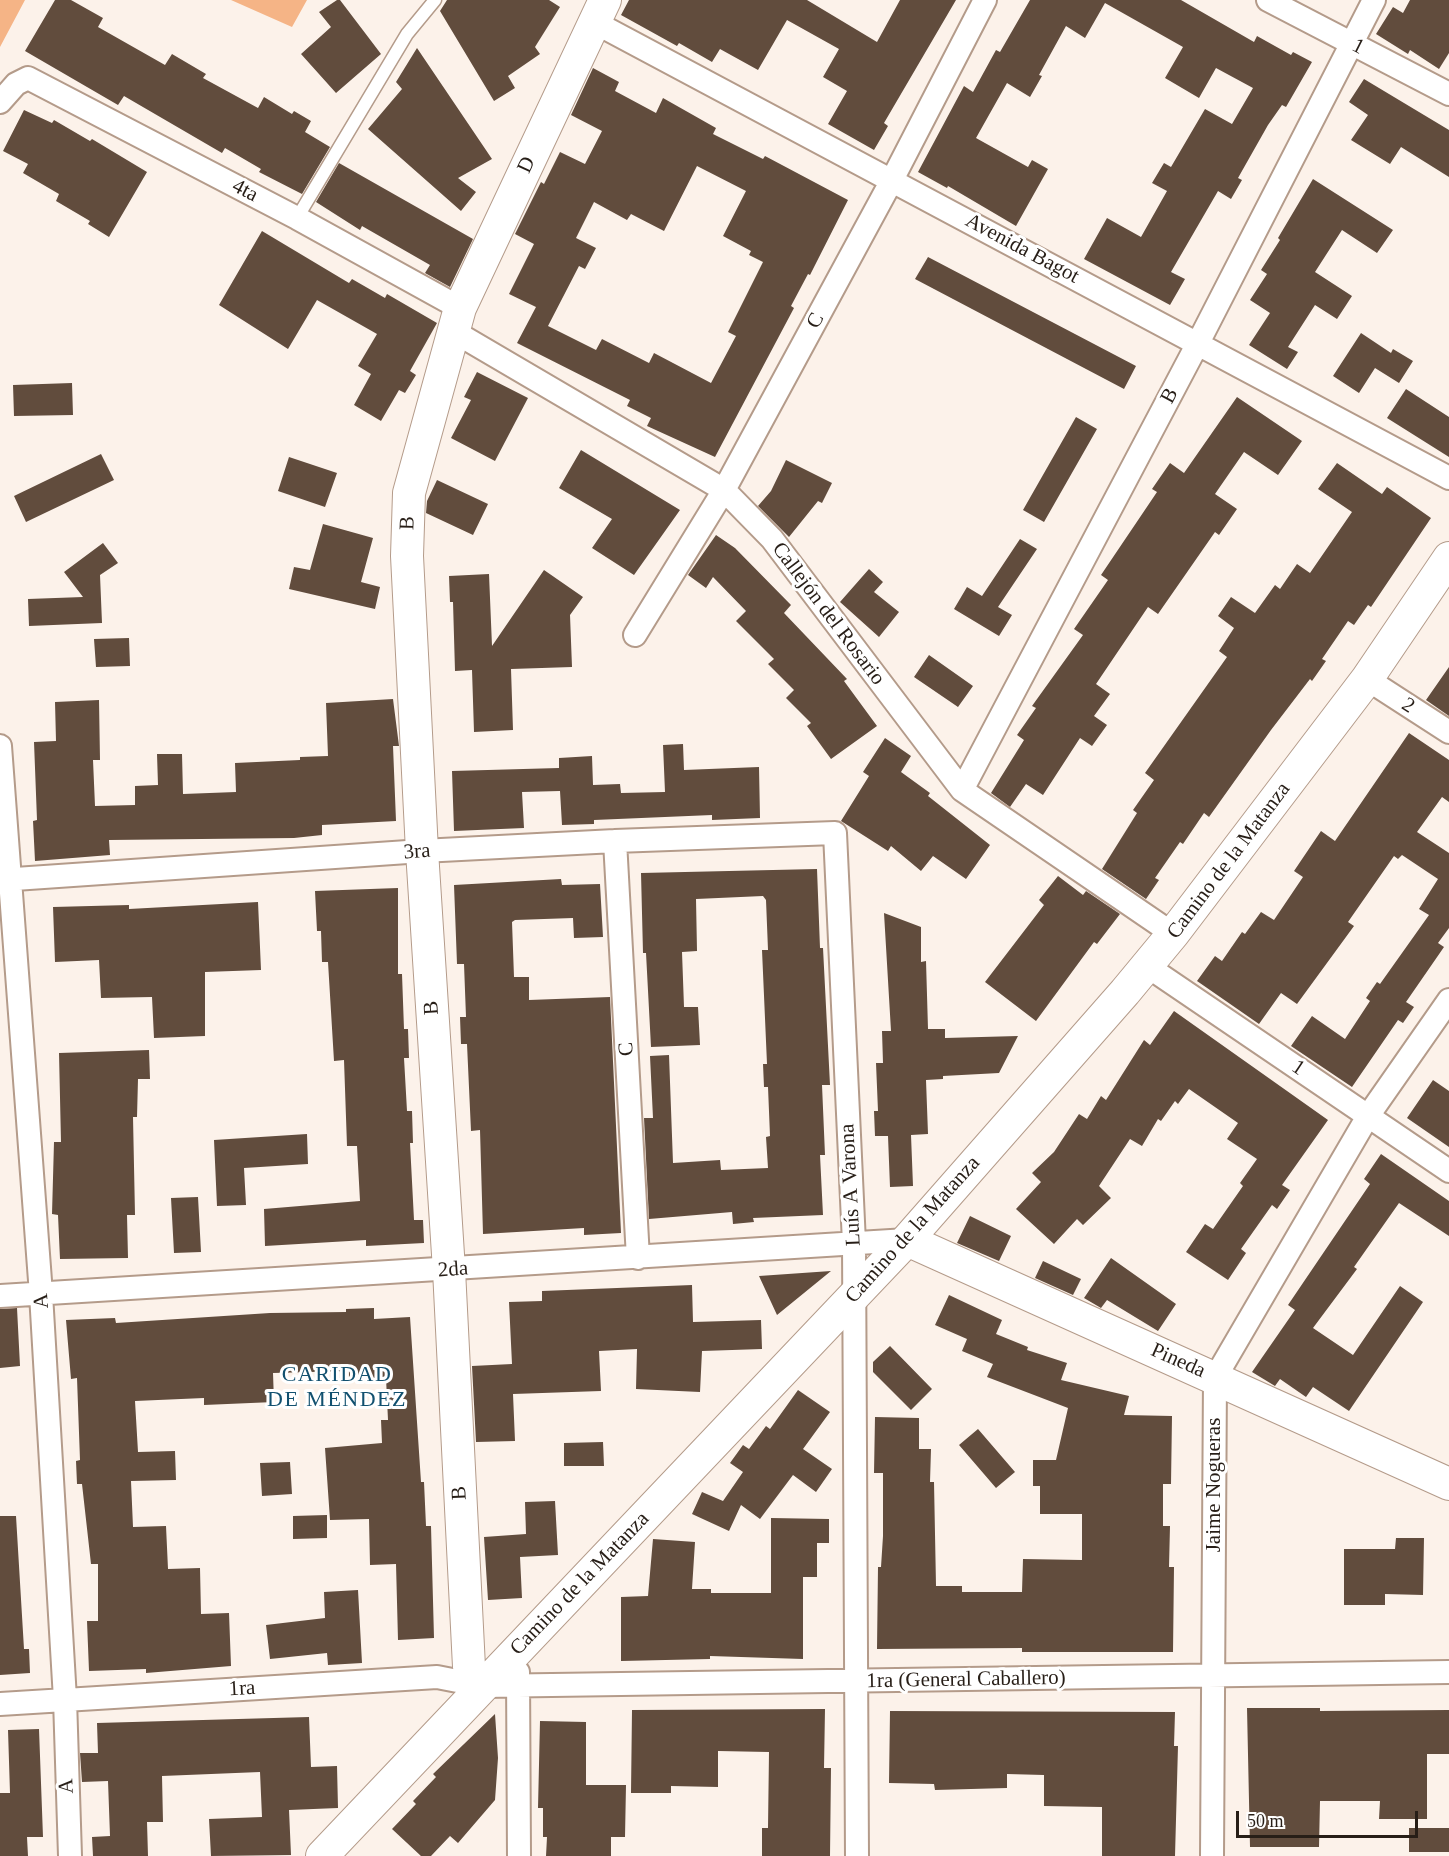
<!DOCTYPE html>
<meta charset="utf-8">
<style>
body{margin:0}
#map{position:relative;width:1449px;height:1856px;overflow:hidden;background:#fcf2ea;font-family:"Times New Roman",serif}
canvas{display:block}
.scale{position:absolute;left:1236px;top:1811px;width:182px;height:27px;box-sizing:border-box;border:3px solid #271e17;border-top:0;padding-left:8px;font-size:18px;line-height:21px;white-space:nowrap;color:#271e17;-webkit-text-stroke:4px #fff;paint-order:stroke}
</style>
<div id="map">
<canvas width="1449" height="1856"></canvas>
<div class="scale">50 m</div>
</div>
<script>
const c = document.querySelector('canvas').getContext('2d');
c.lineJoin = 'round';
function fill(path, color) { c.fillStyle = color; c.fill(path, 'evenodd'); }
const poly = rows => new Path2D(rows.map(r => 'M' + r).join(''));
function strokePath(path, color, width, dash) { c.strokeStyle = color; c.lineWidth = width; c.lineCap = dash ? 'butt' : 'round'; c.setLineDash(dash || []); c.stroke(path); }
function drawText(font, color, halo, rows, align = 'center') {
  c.font = font + ' "Times New Roman",serif'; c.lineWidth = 6; c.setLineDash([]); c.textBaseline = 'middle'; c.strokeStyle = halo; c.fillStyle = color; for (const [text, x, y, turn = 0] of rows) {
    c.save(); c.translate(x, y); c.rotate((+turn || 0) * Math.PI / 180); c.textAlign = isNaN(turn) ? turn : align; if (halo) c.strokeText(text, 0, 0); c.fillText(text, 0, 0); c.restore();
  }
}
fill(poly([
 [0,0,25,0,0,47],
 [231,0,307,0,292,27]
]), '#f5b486');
fill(poly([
 [55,0,71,0,103,18,98,27,165,65,172,54,206,74,203,78,258,108,264,97,292,114,294,111,311,121,305,132,330,147,302,194,259,172,261,169,225,148,222,153,124,96,118,105,25,51],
 [337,0,340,0,381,54,336,93,301,54,331,27,319,12],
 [447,0,549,0,560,7,535,47,540,54,508,76,515,88,494,101,440,11],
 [629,0,807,0,877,42,900,0,956,0,884,123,888,126,874,150,828,124,847,91,823,77,839,49,787,20,758,70,720,49,712,62,679,43,677,46,621,15],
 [1030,0,1181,0,1254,42,1257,36,1291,55,1293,52,1312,62,1286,107,1282,105,1268,125,1238,178,1242,180,1231,199,1218,191,1171,272,1185,279,1170,305,1084,259,1107,218,1141,237,1167,191,1152,183,1164,163,1171,167,1205,109,1232,124,1253,88,1216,68,1199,98,1165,78,1183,47,1105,3,1085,38,1066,26,1039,75,1042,76,1030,97,1007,83,976,138,1028,167,1032,160,1048,169,1016,226,948,186,947,188,918,172,964,86,973,92,996,50,1000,52],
 [1410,0,1449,0,1449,53,1439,69,1410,50,1408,54,1376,34,1393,7,1403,13],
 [417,48,492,159,458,178,476,192,461,211,368,129,402,89,396,82],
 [593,68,619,82,615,91,656,113,663,98,716,128,713,134,763,159,765,156,848,200,810,275,808,274,791,306,794,308,715,457,647,426,651,418,627,406,630,400,517,343,536,307,509,294,534,244,515,234,541,182,544,184,560,152,585,164,602,131,571,115],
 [697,166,746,191,723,236,751,251,749,255,763,262,728,332,736,336,711,383,654,353,649,363,602,339,596,350,548,326,579,266,585,269,596,248,576,238,594,202,627,220,631,214,664,231],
 [1364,79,1449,130,1449,177,1401,147,1390,164,1351,140,1368,115,1349,102],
 [24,110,52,123,54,120,90,141,92,139,147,172,109,237,88,224,90,221,56,201,59,194,23,173,28,164,3,151],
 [339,163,473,239,450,287,425,273,430,265,362,226,360,230,316,202],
 [1313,179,1393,230,1377,253,1342,230,1315,272,1352,296,1337,319,1315,305,1288,347,1298,352,1287,369,1249,345,1270,313,1250,300,1267,274,1261,270,1280,240,1278,238],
 [262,231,349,283,352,279,385,298,387,294,437,323,410,371,416,375,405,393,399,390,381,421,354,405,371,374,358,366,377,334,317,300,288,349,219,305],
 [928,257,1136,366,1124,389,915,279],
 [1361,333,1391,353,1393,349,1413,361,1399,383,1375,368,1359,393,1333,376],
 [477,372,528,398,495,461,451,438,471,400,464,397],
 [72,383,73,415,14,416,13,385],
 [1406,389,1449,417,1449,457,1387,418],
 [1237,397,1302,441,1278,475,1244,452,1215,494,1237,509,1219,535,1215,532,1158,614,1148,607,1096,684,1110,694,1094,716,1107,725,1092,746,1080,738,1043,795,1026,784,1010,807,991,793,1024,740,1017,735,1036,708,1032,706,1083,635,1074,629,1108,580,1101,575,1157,492,1152,489,1170,463,1184,473],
 [1076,417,1097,429,1044,522,1023,510],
 [581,450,680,510,634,575,592,548,612,519,559,488],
 [101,454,114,480,26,522,14,496],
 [289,457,337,473,325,507,278,491],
 [786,460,832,483,822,503,818,501,789,537,758,506,771,491],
 [1337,463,1382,494,1387,487,1431,518,1371,607,1368,605,1354,625,1348,621,1322,659,1326,661,1312,681,1310,679,1271,730,1209,817,1204,813,1183,844,1180,842,1155,878,1159,880,1146,899,1102,869,1137,813,1133,810,1154,780,1145,773,1227,657,1219,651,1234,628,1218,616,1231,597,1255,613,1275,585,1280,589,1297,564,1310,573,1352,512,1318,489],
 [437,480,488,504,473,535,426,513,427,501],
 [323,524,373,538,361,582,380,587,375,609,289,589,294,567,310,570],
 [716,535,735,548,791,605,784,613,847,679,844,681,877,726,831,759,807,726,811,723,786,698,794,690,768,664,774,659,736,621,746,611,713,577,706,588,688,575],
 [1020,539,1037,549,998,607,1012,615,999,636,954,609,967,587,982,596],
 [103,543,118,563,100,575,102,623,29,626,28,599,83,597,64,572],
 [869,569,883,582,874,592,899,612,879,637,840,602],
 [544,570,583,597,570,615,572,667,511,669,513,730,474,732,472,670,455,671,453,602,450,602,449,576,489,574,492,646],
 [129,638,130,666,96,667,94,639],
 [929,655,973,686,958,707,914,677],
 [1449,667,1449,716,1426,700],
 [393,699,399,746,393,746,396,821,322,825,322,835,294,838,109,840,110,855,35,861,33,821,37,820,34,742,56,741,55,702,99,700,100,760,93,760,95,806,135,805,135,786,158,785,157,754,182,754,183,794,236,792,235,763,300,760,300,757,328,756,326,703],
 [1409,733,1449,760,1449,802,1442,797,1417,832,1449,853,1449,928,1438,943,1444,947,1406,1002,1414,1007,1403,1023,1398,1020,1352,1087,1291,1046,1312,1016,1345,1039,1370,1001,1366,998,1377,982,1380,984,1429,915,1419,909,1438,879,1402,855,1398,859,1394,856,1348,922,1354,926,1297,1004,1281,993,1259,1024,1197,981,1215,956,1222,961,1242,932,1245,934,1261,912,1274,920,1303,877,1294,871,1321,831,1335,841],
 [885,738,911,756,901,772,930,793,928,796,990,845,966,879,933,856,921,871,891,846,888,851,841,821,869,776,863,772],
 [683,744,684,770,759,767,760,818,712,820,712,815,594,820,594,824,562,825,560,791,522,792,524,828,454,831,452,771,559,768,559,758,592,756,593,785,620,784,621,793,665,792,663,745],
 [817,869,820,948,823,948,830,1085,822,1085,825,1155,820,1155,823,1215,753,1218,754,1222,733,1224,732,1212,649,1219,644,1118,653,1118,650,1056,669,1055,673,1163,720,1160,721,1170,768,1168,766,1137,770,1136,768,1087,764,1087,763,1064,767,1064,762,950,768,950,766,900,763,896,696,899,697,951,682,952,684,1007,698,1007,700,1045,651,1047,646,953,643,953,641,873],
 [1058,876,1083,895,1086,891,1120,914,1097,944,1094,942,1036,1021,985,982,1044,905,1039,900],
 [561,879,562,885,600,884,603,937,574,938,573,918,515,920,512,922,514,977,529,977,529,1000,610,997,621,1233,584,1235,584,1228,483,1234,480,1130,471,1131,467,1044,461,1044,460,1017,466,1017,464,964,457,964,454,885],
 [398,888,398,974,402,974,404,1029,408,1029,409,1058,404,1058,407,1111,412,1111,413,1143,410,1143,414,1220,423,1220,424,1243,366,1246,366,1240,265,1246,264,1209,360,1201,357,1146,347,1146,344,1060,334,1061,328,962,322,962,321,931,317,931,315,891],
 [258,902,261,970,205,972,205,1036,154,1038,152,997,101,998,99,960,55,962,53,907,129,905,129,909],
 [884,913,921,927,921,962,926,961,928,1029,945,1029,945,1038,1018,1036,999,1073,943,1076,943,1079,926,1080,928,1134,911,1135,913,1186,890,1187,888,1136,875,1136,874,1111,878,1111,876,1063,883,1063,882,1031,891,1031],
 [1174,1011,1328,1120,1282,1185,1290,1190,1277,1209,1272,1205,1241,1249,1246,1253,1228,1280,1186,1252,1205,1224,1213,1229,1243,1186,1240,1183,1257,1159,1227,1139,1238,1123,1189,1089,1178,1104,1175,1101,1161,1121,1158,1119,1142,1146,1130,1139,1099,1186,1111,1198,1083,1225,1077,1219,1054,1244,1016,1209,1041,1182,1032,1173,1054,1152,1079,1114,1087,1119,1101,1096,1106,1100,1144,1040,1150,1045],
 [149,1050,150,1079,138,1079,137,1117,133,1117,135,1215,127,1215,128,1258,60,1259,58,1215,52,1214,54,1142,61,1142,59,1053],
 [1433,1080,1449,1091,1449,1147,1407,1118],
 [307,1134,308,1164,244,1168,246,1205,217,1206,214,1140],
 [1381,1154,1449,1201,1449,1236,1399,1203,1354,1267,1357,1269,1313,1328,1353,1355,1400,1286,1423,1302,1349,1411,1313,1387,1306,1397,1280,1379,1275,1386,1252,1372,1295,1310,1288,1305,1370,1184,1364,1179],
 [198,1197,201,1252,174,1253,171,1198],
 [970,1216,1011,1236,999,1261,957,1243],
 [1111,1258,1176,1304,1158,1331,1107,1300,1101,1308,1084,1298],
 [1043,1261,1081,1279,1073,1295,1035,1278],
 [831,1271,777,1315,759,1276],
 [692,1285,693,1322,761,1320,762,1349,702,1351,700,1392,636,1389,637,1349,599,1351,601,1391,513,1394,515,1441,476,1442,472,1366,512,1364,509,1302,542,1301,542,1291],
 [949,1295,1002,1320,996,1334,1028,1347,1027,1350,1067,1363,1061,1380,1129,1396,1124,1415,1172,1416,1171,1484,1163,1484,1163,1526,1170,1526,1169,1567,1174,1567,1173,1652,1022,1652,1022,1648,877,1649,878,1567,881,1567,883,1536,883,1473,874,1473,875,1417,919,1418,919,1449,931,1449,930,1482,934,1482,936,1586,962,1586,962,1592,1022,1592,1023,1559,1082,1560,1082,1514,1040,1514,1040,1486,1033,1486,1033,1460,1056,1460,1068,1408,987,1377,993,1364,962,1351,967,1339,935,1325],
 [17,1308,20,1366,0,1368,0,1309],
 [374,1308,374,1319,410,1317,421,1482,424,1482,426,1526,431,1526,434,1638,398,1640,396,1564,370,1565,369,1519,330,1520,325,1448,382,1443,381,1420,388,1420,386,1378,349,1379,349,1371,273,1373,274,1402,204,1405,204,1398,135,1401,138,1452,175,1451,176,1480,131,1481,133,1527,166,1526,168,1569,200,1568,201,1614,229,1613,231,1666,146,1673,146,1669,89,1671,87,1621,98,1621,98,1564,91,1564,82,1484,77,1484,76,1461,80,1460,77,1378,71,1379,66,1320,115,1318,116,1323,270,1313,346,1312,346,1309],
 [890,1346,932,1389,911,1410,873,1372,873,1362],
 [798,1390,830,1412,803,1449,832,1469,816,1492,793,1475,760,1519,741,1505,729,1531,692,1514,702,1492,723,1501,743,1472,730,1463,743,1445,749,1449,766,1426,770,1429],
 [978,1429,1015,1472,996,1488,959,1445],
 [603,1442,604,1466,564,1466,564,1443],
 [290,1462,292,1494,262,1496,260,1463],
 [555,1501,558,1555,520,1557,522,1598,488,1600,484,1537,526,1534,525,1502],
 [327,1515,327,1538,293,1539,293,1516],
 [0,1516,16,1516,24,1649,29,1649,30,1673,0,1675],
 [771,1518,829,1519,829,1543,817,1543,817,1577,803,1577,803,1659,710,1656,710,1659,621,1661,621,1597,648,1596,653,1539,695,1542,692,1589,711,1589,711,1593,771,1593],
 [1396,1538,1424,1538,1423,1595,1385,1594,1385,1605,1344,1605,1344,1549,1395,1549],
 [358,1590,362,1663,328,1665,327,1653,270,1659,266,1625,325,1618,324,1592],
 [1247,1708,1320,1708,1320,1711,1449,1710,1449,1754,1427,1754,1427,1819,1379,1819,1380,1801,1320,1801,1319,1847,1250,1847],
 [825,1709,824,1768,831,1768,830,1856,762,1856,762,1828,768,1828,769,1752,718,1751,718,1787,671,1786,671,1793,631,1793,632,1710],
 [890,1711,1175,1712,1174,1746,1178,1746,1175,1856,1102,1856,1102,1807,1044,1806,1044,1775,1007,1774,1007,1788,935,1790,934,1784,889,1783],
 [495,1714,498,1758,495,1800,458,1843,450,1836,431,1856,421,1856,392,1829,416,1804,413,1801,436,1777,433,1774],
 [309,1717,311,1767,337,1766,338,1808,289,1810,291,1855,211,1856,209,1819,262,1817,260,1772,162,1776,163,1822,147,1822,148,1856,93,1856,92,1837,110,1836,108,1781,82,1782,80,1753,98,1753,97,1723],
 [540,1721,586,1722,586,1785,626,1785,625,1837,611,1837,611,1856,546,1856,547,1837,543,1837,543,1808,538,1808],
 [39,1729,43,1837,27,1837,28,1856,0,1856,0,1793,10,1793,8,1730],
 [1409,1828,1449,1828,1449,1852,1409,1852]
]), '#614c3d');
const lane = poly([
 [297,218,407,34,435,0]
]);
const street = poly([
 [1268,0,1449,94],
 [594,22,1449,478],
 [0,102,16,84,28,78,297,218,460,308],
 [453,331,724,490,772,539,962,790,1173,934],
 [635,635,724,490,892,180,985,0],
 [1367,679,1449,732],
 [0,746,41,1294,65,1699,70,1856],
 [962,790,1198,343,1374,0],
 [615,841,638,1258],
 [0,880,422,851,615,841,835,833,854,1243,857,1856],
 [1147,966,1449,1171],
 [0,1296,907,1240],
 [518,1672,519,1856],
 [0,1704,437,1677,483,1686,1449,1672],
 [1212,1856,1215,1378,1368,1116,1449,1000]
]);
const secondary = poly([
 [907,1240,1449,1484],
 [483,1686,469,1667,449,1270,422,851,407,556,409,493,460,308,605,0],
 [322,1856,907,1240,1125,992,1173,934,1367,679,1449,558]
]);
strokePath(lane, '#b49b8a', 15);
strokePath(street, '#b49b8a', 26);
strokePath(secondary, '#b49b8a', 34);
strokePath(lane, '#fff', 12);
strokePath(street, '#fff', 22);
strokePath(secondary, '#fff', 32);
drawText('21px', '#271e17', '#fff', [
 ["1",1358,47,27],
 ["D",527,165,-65],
 ["4ta",245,191,27],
 ["Avenida Bagot",1022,249,28],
 ["C",816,321,-62],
 ["B",1170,396,-62],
 ["B",408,523,-88],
 ["Callejón del Rosario",828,614,53],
 ["2",1408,706,33],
 ["3ra",417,852,-4],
 ["Camino de la Matanza",1229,861,-53],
 ["B",432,1008,-94],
 ["C",627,1049,-93],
 ["1",1298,1068,34],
 ["Luís A Varona",851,1185,-93],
 ["Camino de la Matanza",913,1230,-48],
 ["2da",453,1270,-4],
 ["A",42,1301,-94],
 ["Pineda",1178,1361,24],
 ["Jaime Nogueras",1214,1485,-90],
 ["B",460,1493,-93],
 ["Camino de la Matanza",580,1584,-46],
 ["1ra (General Caballero)",966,1680,-1],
 ["1ra",242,1689,-3],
 ["A",67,1786,-92]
]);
c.letterSpacing = '1.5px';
drawText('22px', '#11506f', '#fff', [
 ["CARIDAD",337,1375],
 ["DE MÉNDEZ",337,1400]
]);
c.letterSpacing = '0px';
</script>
